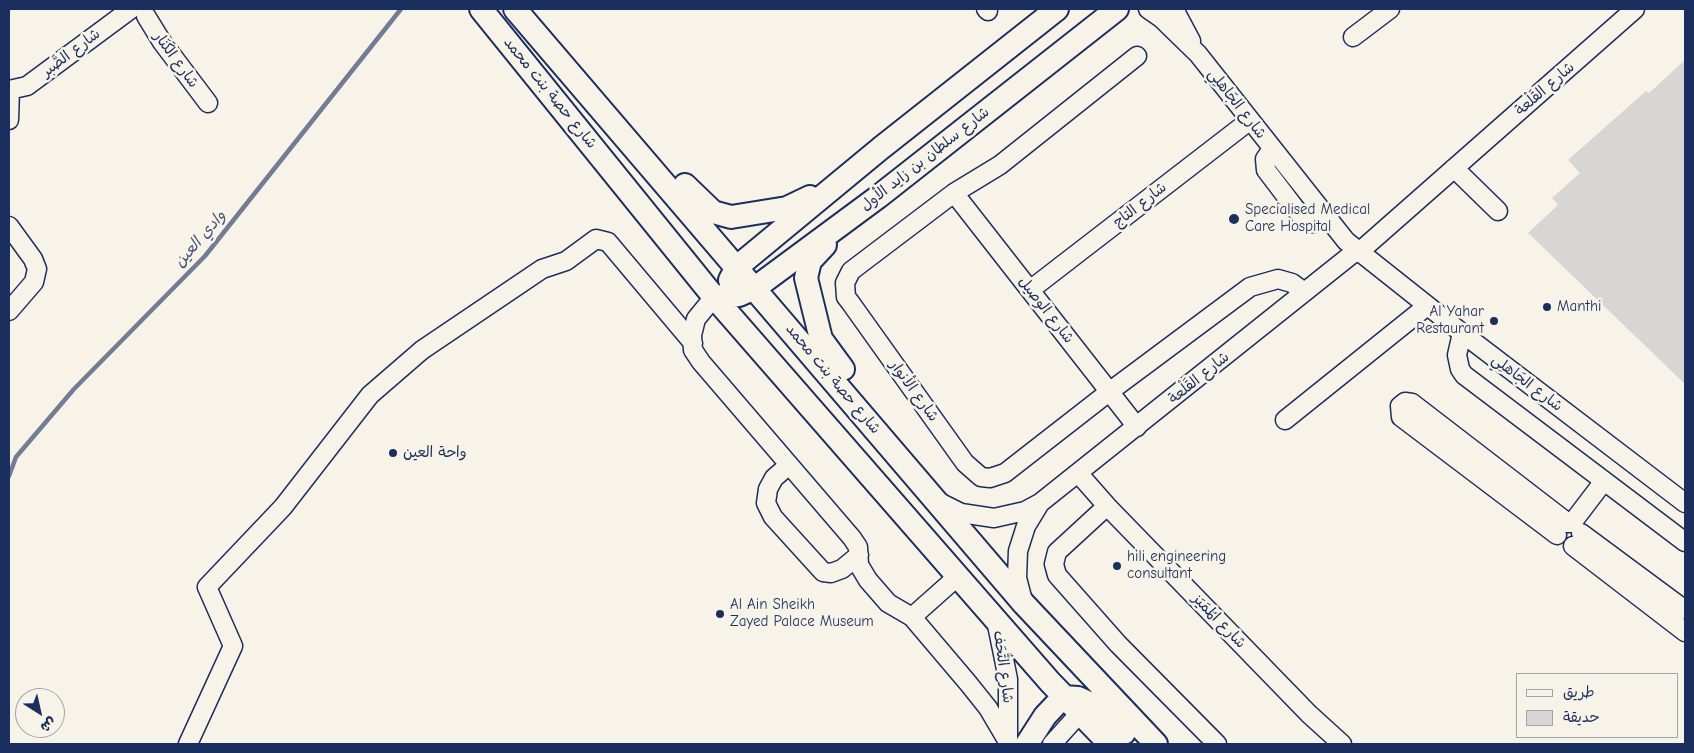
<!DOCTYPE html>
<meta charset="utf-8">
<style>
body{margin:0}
#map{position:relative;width:1694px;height:753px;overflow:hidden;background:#f7f3e8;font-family:"Comic Neue","Playpen Sans Arabic",sans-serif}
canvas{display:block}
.frame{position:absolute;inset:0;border:10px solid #1b2f5e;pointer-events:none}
.legend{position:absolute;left:1516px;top:673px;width:162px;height:65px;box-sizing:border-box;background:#f7f3e8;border:1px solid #9fa5b1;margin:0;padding:6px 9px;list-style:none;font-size:15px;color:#1b2f5e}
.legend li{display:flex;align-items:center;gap:10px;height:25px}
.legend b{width:25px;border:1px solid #9fa5b1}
.north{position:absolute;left:15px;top:688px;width:50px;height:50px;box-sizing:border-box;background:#f7f3e8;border:1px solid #9fa5b1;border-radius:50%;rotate:145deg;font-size:14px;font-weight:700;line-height:20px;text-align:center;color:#1b2f5e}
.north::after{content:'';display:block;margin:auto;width:18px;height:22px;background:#1b2f5e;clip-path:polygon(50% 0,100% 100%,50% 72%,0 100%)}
</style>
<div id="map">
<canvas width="1694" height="753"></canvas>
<div class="frame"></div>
<ul class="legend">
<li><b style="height:6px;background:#f7f3e8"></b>طريق</li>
<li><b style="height:14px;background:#d7d6d4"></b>حديقة</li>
</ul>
<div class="north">ش</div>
</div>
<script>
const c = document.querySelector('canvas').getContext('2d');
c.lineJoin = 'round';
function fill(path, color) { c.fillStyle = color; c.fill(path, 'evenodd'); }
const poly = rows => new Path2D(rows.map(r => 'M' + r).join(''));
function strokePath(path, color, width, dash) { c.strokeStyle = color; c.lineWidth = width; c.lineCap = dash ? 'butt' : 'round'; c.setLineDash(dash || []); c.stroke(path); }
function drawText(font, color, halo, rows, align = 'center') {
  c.font = font + ' "Comic Neue","Playpen Sans Arabic",sans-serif'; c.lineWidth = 5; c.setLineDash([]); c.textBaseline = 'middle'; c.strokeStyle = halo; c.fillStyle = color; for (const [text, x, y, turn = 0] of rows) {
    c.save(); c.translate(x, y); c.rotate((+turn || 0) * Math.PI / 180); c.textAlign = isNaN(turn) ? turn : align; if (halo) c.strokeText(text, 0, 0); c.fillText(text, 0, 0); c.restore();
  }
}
fill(poly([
 [1685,60,1685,384,1528,233,1558,205,1552,198,1580,173,1568,160,1646,91,1649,93]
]), '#d7d6d4');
strokePath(poly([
 [9,476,16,457,74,389,205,256,401,9]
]), '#727c95', 4.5);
const minor = poly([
 [986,9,988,11],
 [1148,9,1161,18,1198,54,1346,241,1462,333,1685,503],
 [1174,9,1191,41],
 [146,16,162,42,208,103],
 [1353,37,1390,9],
 [1137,56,1000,165,954,193,851,271,845,283,846,297,850,302,965,463,981,477,990,478,1005,473,1109,392,1250,287,1278,279,1292,283,1304,292],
 [9,90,27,86,131,9],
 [9,120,10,90],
 [1272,149,1265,159,1266,170,1304,220,1313,223,1326,216],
 [1454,168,1498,211],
 [954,193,1137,427],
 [9,226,33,259,37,269,34,282,9,311],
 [1358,253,1635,9],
 [1030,290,1249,121],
 [714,297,696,319,692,335,693,350,701,362,852,538,858,547,859,565,868,580,888,603,912,617,968,683,988,708,1008,742],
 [1462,333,1457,355,1460,369,1464,375,1685,542],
 [1285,420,1427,306],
 [789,465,774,478,768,489,766,503,773,517,823,572,831,573,842,569,859,555],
 [1078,473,1107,506,1309,714,1342,744],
 [941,503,961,513,994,518,1025,511,1040,503,1356,251],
 [1107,506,1057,552,1054,564,1057,575,1118,644,1217,744],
 [1572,523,1604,481],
 [1581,533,1685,610],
 [1557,535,1401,417,1400,406,1405,402,1412,403,1568,523],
 [1573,546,1685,632],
 [1023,601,1017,578,1018,551,1026,526,1040,503],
 [912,617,957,577],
 [996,620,1008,679,1008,743],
 [188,744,233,646,207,587,283,507,370,395,422,350,542,269,566,261,596,239,608,242,693,343],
 [1052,744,1080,713]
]);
const major = poly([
 [481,9,714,297,1050,682,1110,744],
 [515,9,1024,604,1156,744],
 [685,185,713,212,731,217,787,208,810,197],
 [825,245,810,261,806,278,821,339,843,369],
 [730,280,737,267,881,148,1057,9],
 [714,297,739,295,755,288,878,197,1117,9],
 [1064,697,1078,698,1093,705,1124,733],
 [1027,744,1045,716,1063,697]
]);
strokePath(minor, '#1b2f5e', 21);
strokePath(major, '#1b2f5e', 26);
strokePath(minor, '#f7f3e8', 18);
strokePath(major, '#f7f3e8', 22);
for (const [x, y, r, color] of [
 [1234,219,6,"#1b2f5e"],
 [1547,307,5,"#1b2f5e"],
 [1494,321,5,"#1b2f5e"],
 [393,453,5,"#1b2f5e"],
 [1117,566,5,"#1b2f5e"],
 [720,614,5,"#1b2f5e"]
]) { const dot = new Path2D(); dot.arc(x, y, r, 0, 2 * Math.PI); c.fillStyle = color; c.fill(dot); strokePath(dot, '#f7f3e8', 2); }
drawText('15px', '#1b2f5e', '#f7f3e8', [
 ["شارع الصَّبر",71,53,-37],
 ["شارع الكَنَار",176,60,54],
 ["شارع القَلْعة",1545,89,-41],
 ["شارع حصة بنت محمد",550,93,51],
 ["شارع الجَاهلِي",1237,104,52],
 ["شارع سلطان بن زايد الأول",925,159,-38],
 ["شارع التاج",1140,205,-38],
 ["شارع الوصيل",1046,310,52],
 ["شارع القَلْعة",1199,378,-39],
 ["شارع حصة بنت محمد",833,379,50],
 ["شارع الجَاهلِي",1527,383,37],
 ["شارع الأنوار",914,391,54],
 ["شارع المُمَيَز",1219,621,46],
 ["شارع التُّحَف",1003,667,82]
]);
drawText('15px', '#1b2f5e', '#f7f3e8', [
 ["Specialised Medical",1245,210],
 ["Care Hospital",1245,227],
 ["Manthi",1557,307],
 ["Al Yahar",1484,312,"right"],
 ["Restaurant",1484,329,"right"],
 ["واحة العين",403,453],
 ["hili engineering",1127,557],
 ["consultant",1127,574],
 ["Al Ain Sheikh",730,605],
 ["Zayed Palace Museum",730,622]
], 'left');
drawText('italic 16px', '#465679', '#f7f3e8', [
 ["وادي العين",200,239,-49]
]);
</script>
